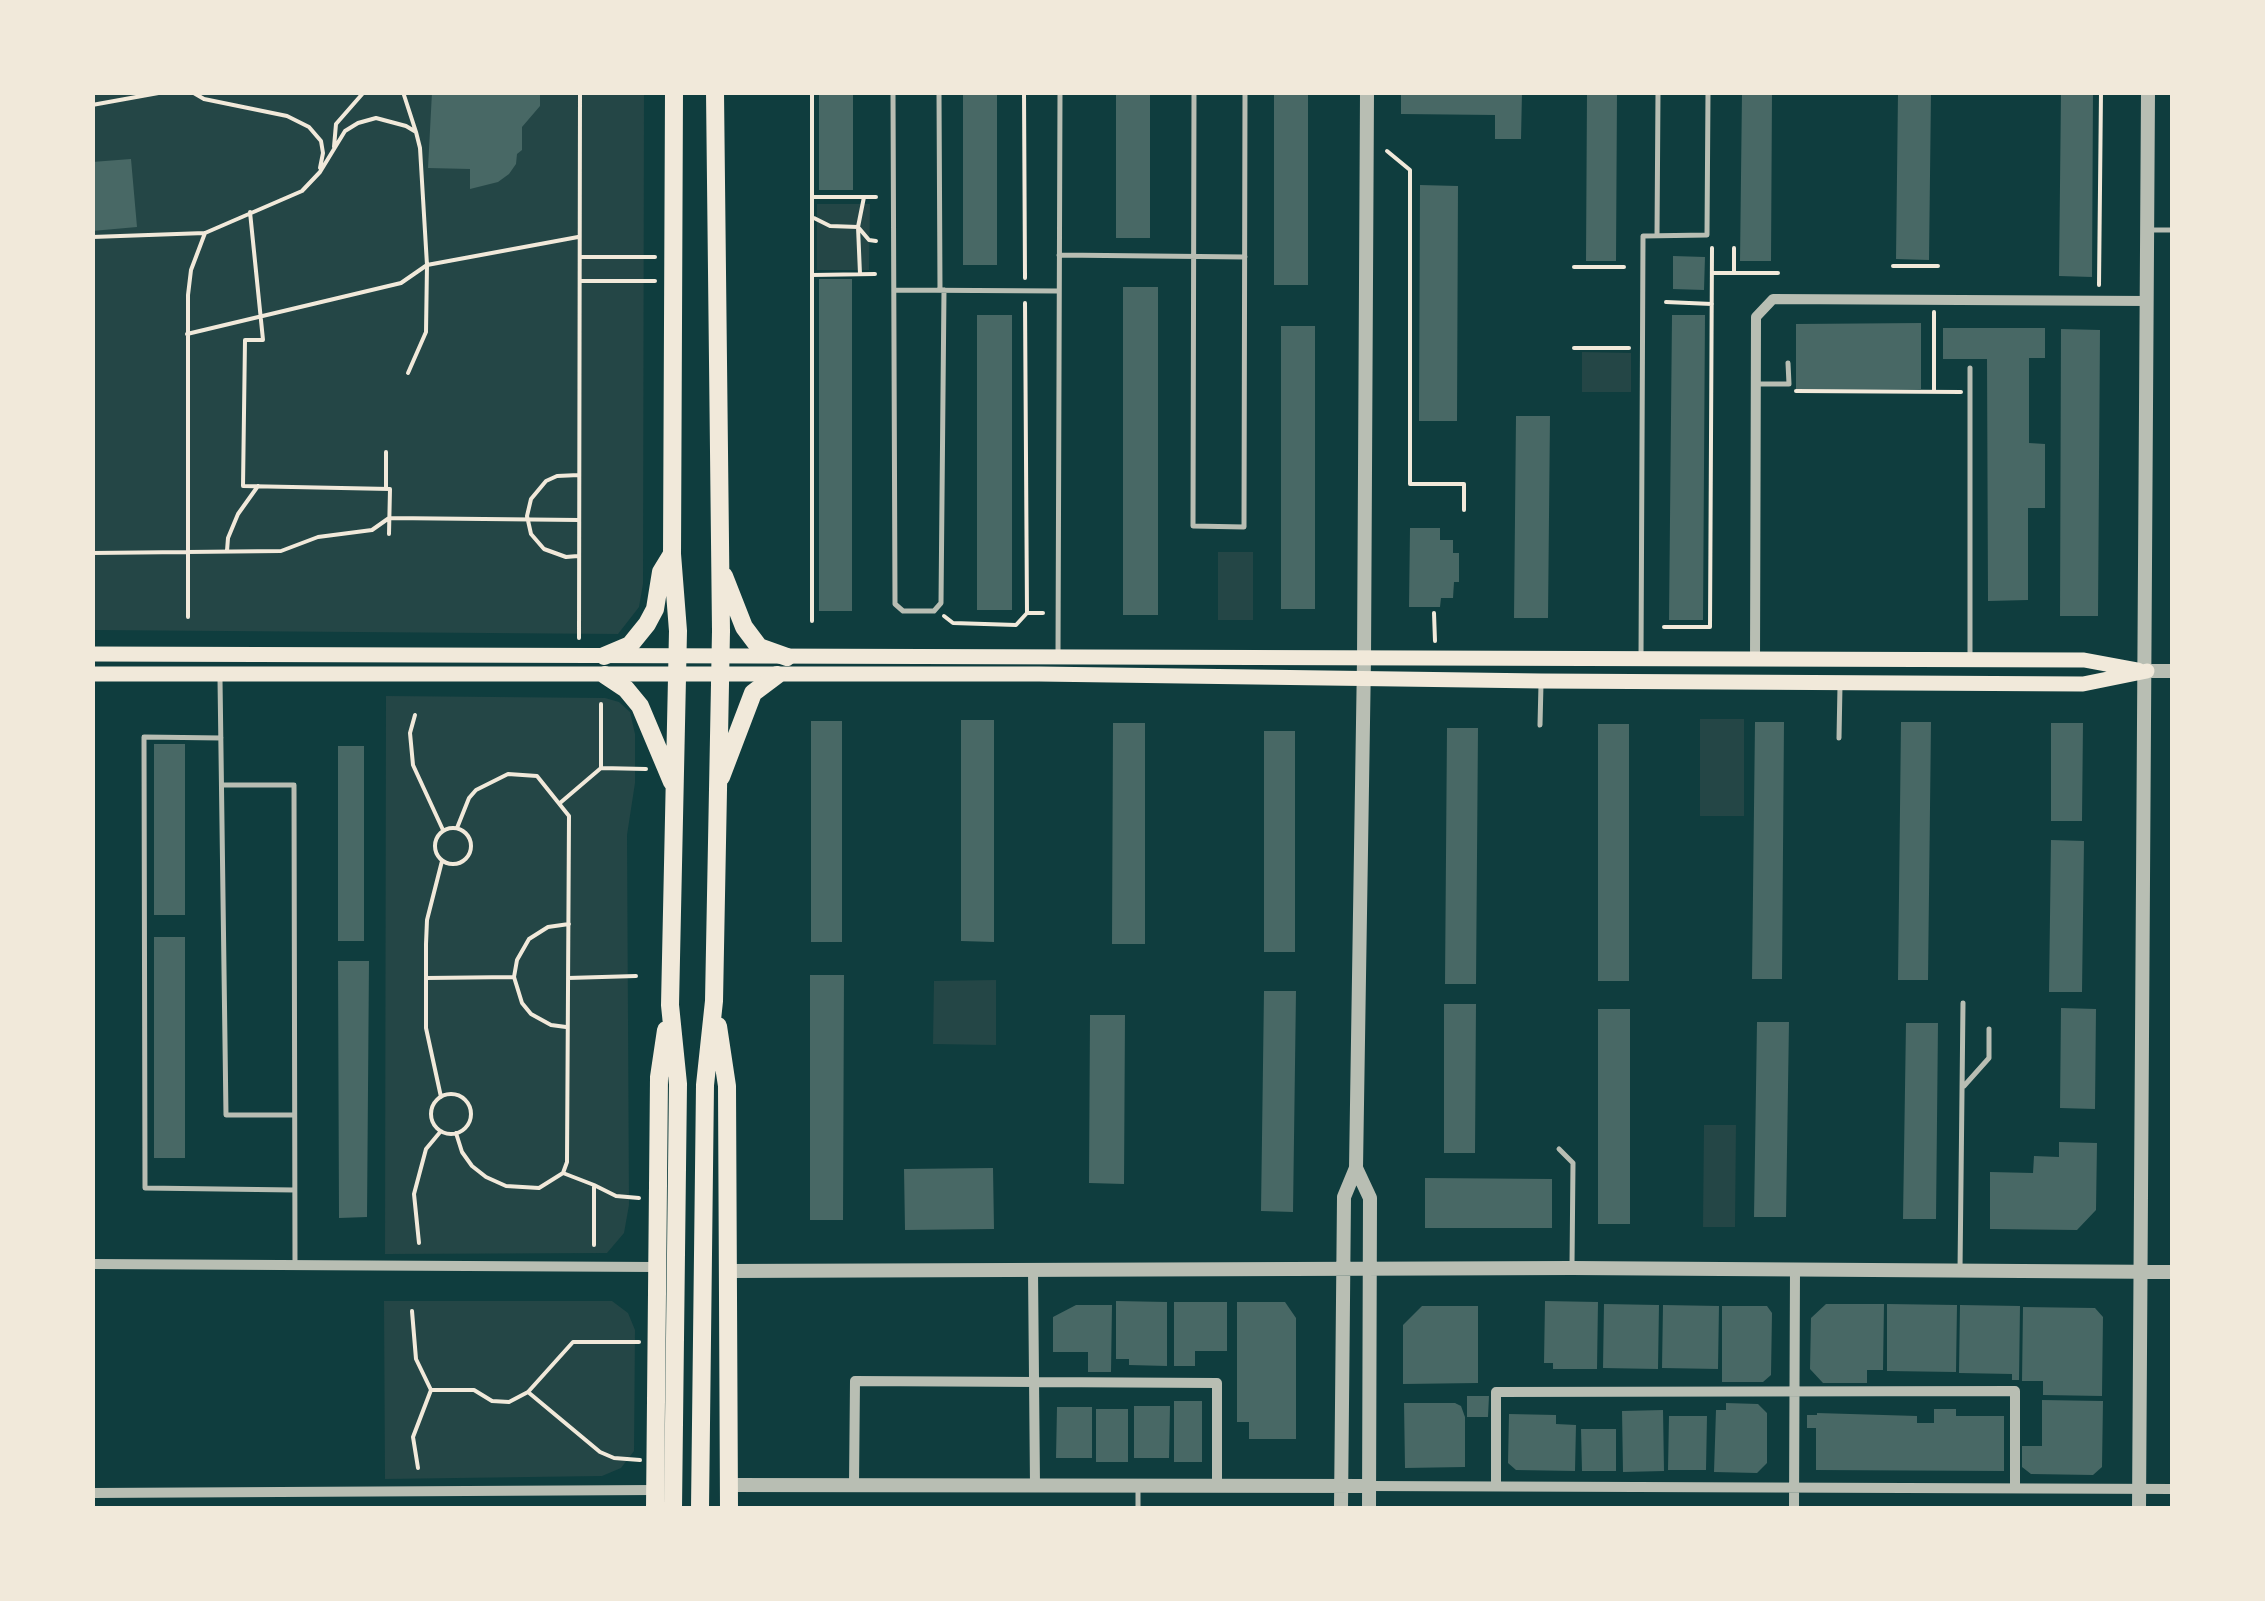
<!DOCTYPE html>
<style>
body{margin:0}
#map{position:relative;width:2265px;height:1601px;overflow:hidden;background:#0f3d3e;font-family:Poppins,sans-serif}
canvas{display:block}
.frame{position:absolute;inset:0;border:95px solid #f1e9da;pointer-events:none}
</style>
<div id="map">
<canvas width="2265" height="1601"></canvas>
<div class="frame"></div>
</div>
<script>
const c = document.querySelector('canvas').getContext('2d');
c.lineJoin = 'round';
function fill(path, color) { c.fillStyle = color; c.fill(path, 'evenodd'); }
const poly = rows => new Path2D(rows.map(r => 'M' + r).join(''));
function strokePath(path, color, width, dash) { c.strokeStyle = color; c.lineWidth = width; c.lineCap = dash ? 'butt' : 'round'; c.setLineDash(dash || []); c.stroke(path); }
fill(poly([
 [93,93,644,93,643,584,639,607,618,634,93,630],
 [817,204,870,204,869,270,817,270],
 [1582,352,1631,353,1631,392,1582,392],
 [1218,552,1253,552,1253,620,1218,620],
 [386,696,605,698,619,702,630,712,635,734,635,783,627,835,629,1205,624,1233,607,1253,385,1254],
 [1700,719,1744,719,1744,816,1700,816],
 [996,980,996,1045,933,1044,934,981],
 [1704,1125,1736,1125,1735,1227,1703,1227],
 [384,1301,612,1301,628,1313,635,1330,634,1451,621,1468,602,1476,385,1479]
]), '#244646');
fill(poly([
 [432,92,540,92,540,106,522,127,522,150,517,154,516,164,509,174,498,182,470,189,470,169,428,168],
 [819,92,853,92,853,190,819,190],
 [963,92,997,92,997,265,963,265],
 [1116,92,1150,92,1150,238,1116,238],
 [1274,92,1308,92,1308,285,1274,285],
 [1401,92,1522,92,1521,139,1495,139,1495,115,1401,114],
 [1587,92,1617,92,1616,261,1586,261],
 [1742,92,1772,92,1771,261,1740,261],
 [1898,92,1931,92,1929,260,1896,259],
 [2061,92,2093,92,2092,277,2059,276],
 [131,159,137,227,92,231,92,162],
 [1420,185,1458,186,1457,421,1419,421],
 [1673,256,1705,257,1704,290,1673,289],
 [819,279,852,279,852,611,819,611],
 [1123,287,1158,287,1158,615,1123,615],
 [977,315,1012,315,1012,610,977,610],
 [1672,315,1705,315,1703,620,1669,620],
 [1921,323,1921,389,1796,390,1796,324],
 [1281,326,1315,326,1315,609,1281,609],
 [1943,328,2045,328,2045,358,2029,358,2029,443,2045,444,2045,508,2028,508,2028,600,1988,601,1987,359,1943,359],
 [2061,329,2100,330,2098,616,2060,616],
 [1516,416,1550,416,1548,618,1514,618],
 [1410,528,1440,528,1440,540,1453,540,1453,553,1459,553,1459,582,1454,582,1453,598,1441,598,1440,607,1409,607],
 [961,720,994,720,994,942,961,941],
 [811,721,842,721,842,942,811,942],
 [1755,722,1784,722,1782,979,1752,979],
 [1901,722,1931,722,1928,980,1898,980],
 [1113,723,1145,723,1145,944,1112,944],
 [2051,723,2083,723,2082,821,2051,821],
 [1598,724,1629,724,1629,981,1598,981],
 [1447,728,1478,728,1476,984,1445,984],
 [1264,731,1295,731,1295,952,1264,952],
 [154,744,185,744,185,915,154,915],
 [338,746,364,746,364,941,338,941],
 [2051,840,2084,841,2082,992,2049,992],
 [154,937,185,937,185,1158,154,1158],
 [338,961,369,961,367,1217,339,1218],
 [810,975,844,975,843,1220,810,1220],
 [1264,991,1296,991,1293,1212,1261,1211],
 [1444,1004,1476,1004,1475,1153,1444,1153],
 [2061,1008,2096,1009,2095,1109,2060,1108],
 [1598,1009,1630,1009,1630,1224,1598,1224],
 [1090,1015,1125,1015,1124,1184,1089,1183],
 [1757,1022,1789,1022,1786,1217,1754,1217],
 [1906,1023,1938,1023,1936,1219,1903,1219],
 [2059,1142,2097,1143,2096,1210,2077,1230,1990,1229,1990,1172,2033,1173,2034,1156,2059,1157],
 [993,1168,994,1229,905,1230,904,1169],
 [1425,1178,1552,1179,1552,1228,1425,1228],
 [1116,1301,1167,1302,1167,1366,1129,1365,1129,1359,1116,1359],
 [1545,1301,1598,1302,1597,1369,1553,1369,1553,1363,1544,1363],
 [1174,1302,1227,1302,1227,1351,1195,1351,1195,1366,1174,1366],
 [1237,1302,1285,1302,1296,1318,1296,1439,1249,1439,1249,1422,1237,1422],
 [1604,1304,1659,1305,1658,1369,1603,1368],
 [1826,1304,1884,1304,1883,1370,1867,1370,1867,1383,1823,1383,1810,1369,1811,1318],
 [1887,1304,1957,1305,1956,1372,1887,1371],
 [1076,1305,1112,1305,1111,1372,1088,1372,1088,1352,1053,1352,1053,1317],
 [1663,1305,1719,1306,1718,1369,1662,1368],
 [1960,1305,2020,1306,2019,1380,2012,1380,2012,1374,1959,1373],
 [1422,1306,1478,1306,1478,1383,1403,1384,1403,1325],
 [1722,1306,1767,1306,1772,1313,1771,1375,1763,1382,1722,1382],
 [2023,1307,2095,1308,2103,1317,2102,1396,2043,1395,2043,1381,2022,1381],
 [1467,1396,1489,1396,1488,1417,1467,1417],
 [2042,1400,2103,1401,2102,1467,2093,1475,2031,1474,2022,1467,2022,1446,2042,1446],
 [1174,1401,1202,1401,1202,1462,1174,1462],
 [1404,1403,1455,1403,1461,1406,1465,1417,1465,1467,1405,1468],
 [1726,1403,1758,1404,1767,1413,1767,1463,1757,1473,1714,1472,1716,1410,1726,1410],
 [1134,1406,1170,1406,1169,1458,1134,1458],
 [1057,1407,1092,1407,1092,1458,1056,1458],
 [1096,1409,1128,1409,1128,1462,1096,1462],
 [1934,1409,1956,1409,1956,1416,2004,1416,2004,1471,1816,1470,1816,1428,1807,1428,1807,1415,1817,1415,1817,1413,1917,1416,1917,1423,1934,1423],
 [1663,1410,1664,1471,1623,1472,1622,1411],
 [1509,1414,1556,1415,1556,1424,1576,1425,1575,1471,1516,1470,1508,1463],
 [1669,1416,1707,1416,1706,1470,1668,1470],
 [1581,1429,1616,1429,1616,1471,1582,1471]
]), '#486865');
strokePath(poly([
 [192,92,204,99,287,116,309,127,321,141,323,153,320,168],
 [403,92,416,132],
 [1024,92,1025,278],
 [92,105,164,92],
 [334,147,336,124,364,92],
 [1387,151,1410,170,1410,484,1464,484,1464,510],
 [812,197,876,197],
 [250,212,263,340,245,340,243,486,390,489,389,534],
 [814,218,830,226,858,227,869,240,876,241],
 [92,237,205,233,302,191,320,172,345,131,358,123,376,118,406,126,416,132,420,148,427,265,426,332,408,373],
 [1734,248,1734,273],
 [580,257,655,257],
 [1893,266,1938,266],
 [1574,267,1624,267],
 [1712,273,1778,273],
 [860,274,858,227,864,197],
 [812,275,875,274],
 [580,281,655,281],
 [2099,285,2101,92],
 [1666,302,1712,304],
 [1025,303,1027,613],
 [187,334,401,283,427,265,578,237],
 [1574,348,1629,348],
 [1796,391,1961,392],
 [1934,392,1934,312],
 [386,487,386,452],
 [227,551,228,538,238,514,258,486],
 [92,553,281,551,318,537,372,530,389,518,579,520],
 [578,556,566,557,544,549,531,534,527,516,531,499,546,481,557,476,579,475],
 [1434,613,1435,641],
 [944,616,953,623,1016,625,1027,613,1043,613],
 [188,617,188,295,191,270,205,233],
 [812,621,812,92],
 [1664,627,1710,627,1712,248],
 [579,638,580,92],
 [601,704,601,768],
 [415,715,410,733,413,765,443,830],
 [560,803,601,768,646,769],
 '435 846a18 18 0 1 1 36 0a18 18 0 1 1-36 0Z',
 [426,978,514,977],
 [568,978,636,976],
 [566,1027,551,1025,531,1014,522,1003,514,977,517,960,529,939,548,927,569,924],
 '431 1114a20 20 0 1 1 40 0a20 20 0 1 1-40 0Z',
 [441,1097,426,1028,426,944,427,920,442,861],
 [456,1133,462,1152,472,1166,486,1177,506,1186,539,1188,563,1173,567,1162,569,816,537,776,508,774,476,790,469,798,457,828],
 [563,1173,594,1185,594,1245],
 [594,1185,616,1196,639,1198],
 [419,1243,414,1194,426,1149,441,1131],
 [412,1311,416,1359,431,1390,413,1437,418,1468],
 [431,1390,474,1390,492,1401,509,1402,528,1392,573,1342,639,1342],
 [528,1392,600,1452,614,1458,640,1460]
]), '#f1e9da', 4);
strokePath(poly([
 [893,92,895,604,903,611,934,611,941,603,944,290],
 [939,92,940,290],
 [1194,92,1193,526,1244,527,1245,92],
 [2151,230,2172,230],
 [1657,236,1658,92],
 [1059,255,1245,257],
 [894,290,1058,291],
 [1759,384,1789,384,1788,363],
 [1058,654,1060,92],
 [1641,657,1643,236,1707,235,1708,92],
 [1970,657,1970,368],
 [220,679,226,1115,294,1115],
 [1540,725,1541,684],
 [221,738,144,737,145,1188,294,1190],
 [1839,738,1840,686],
 [223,785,294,785,295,1265],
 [1964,1086,1989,1058,1989,1029],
 [1559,1149,1573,1163,1572,1265],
 [1960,1270,1963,1003],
 [1138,1487,1138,1508]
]), '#b8beb3', 5);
strokePath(poly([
 [1755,660,1756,317,1773,299,2148,301],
 [92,1264,655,1267],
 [1033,1270,1035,1485],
 [854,1485,855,1381,1217,1383,1217,1486],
 [1369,1486,2172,1489],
 [1496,1486,1496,1392,2015,1391,2015,1488],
 [92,1493,655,1490],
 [1794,1508,1795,1270]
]), '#b8beb3', 10);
strokePath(poly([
 [2147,671,2172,671],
 [1356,1168,1370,1198,1369,1508],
 [728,1271,1572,1268,2172,1272],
 [729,1485,1369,1486],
 [1341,1508,1344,1197,1356,1168,1364,659,1367,92],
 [2139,1508,2148,92]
]), '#b8beb3', 14);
strokePath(poly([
 [92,654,2084,660,2138,670],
 [92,674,1039,674,1541,681,2083,684,2147,671]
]), '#f1e9da', 15);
strokePath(poly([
 [724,576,744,627,759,647,787,657],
 [604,656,630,645,647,624,655,609,661,572,672,554],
 [605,675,626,689,640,706,672,782],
 [721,777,753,693,777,675],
 [718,1026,727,1086,729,1508],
 [655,1508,659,1077,666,1030],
 [673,1508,678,1084,670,1005,678,631,672,554,674,92],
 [700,1508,705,1085,714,1001,721,631,715,92]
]), '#f1e9da', 18);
</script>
